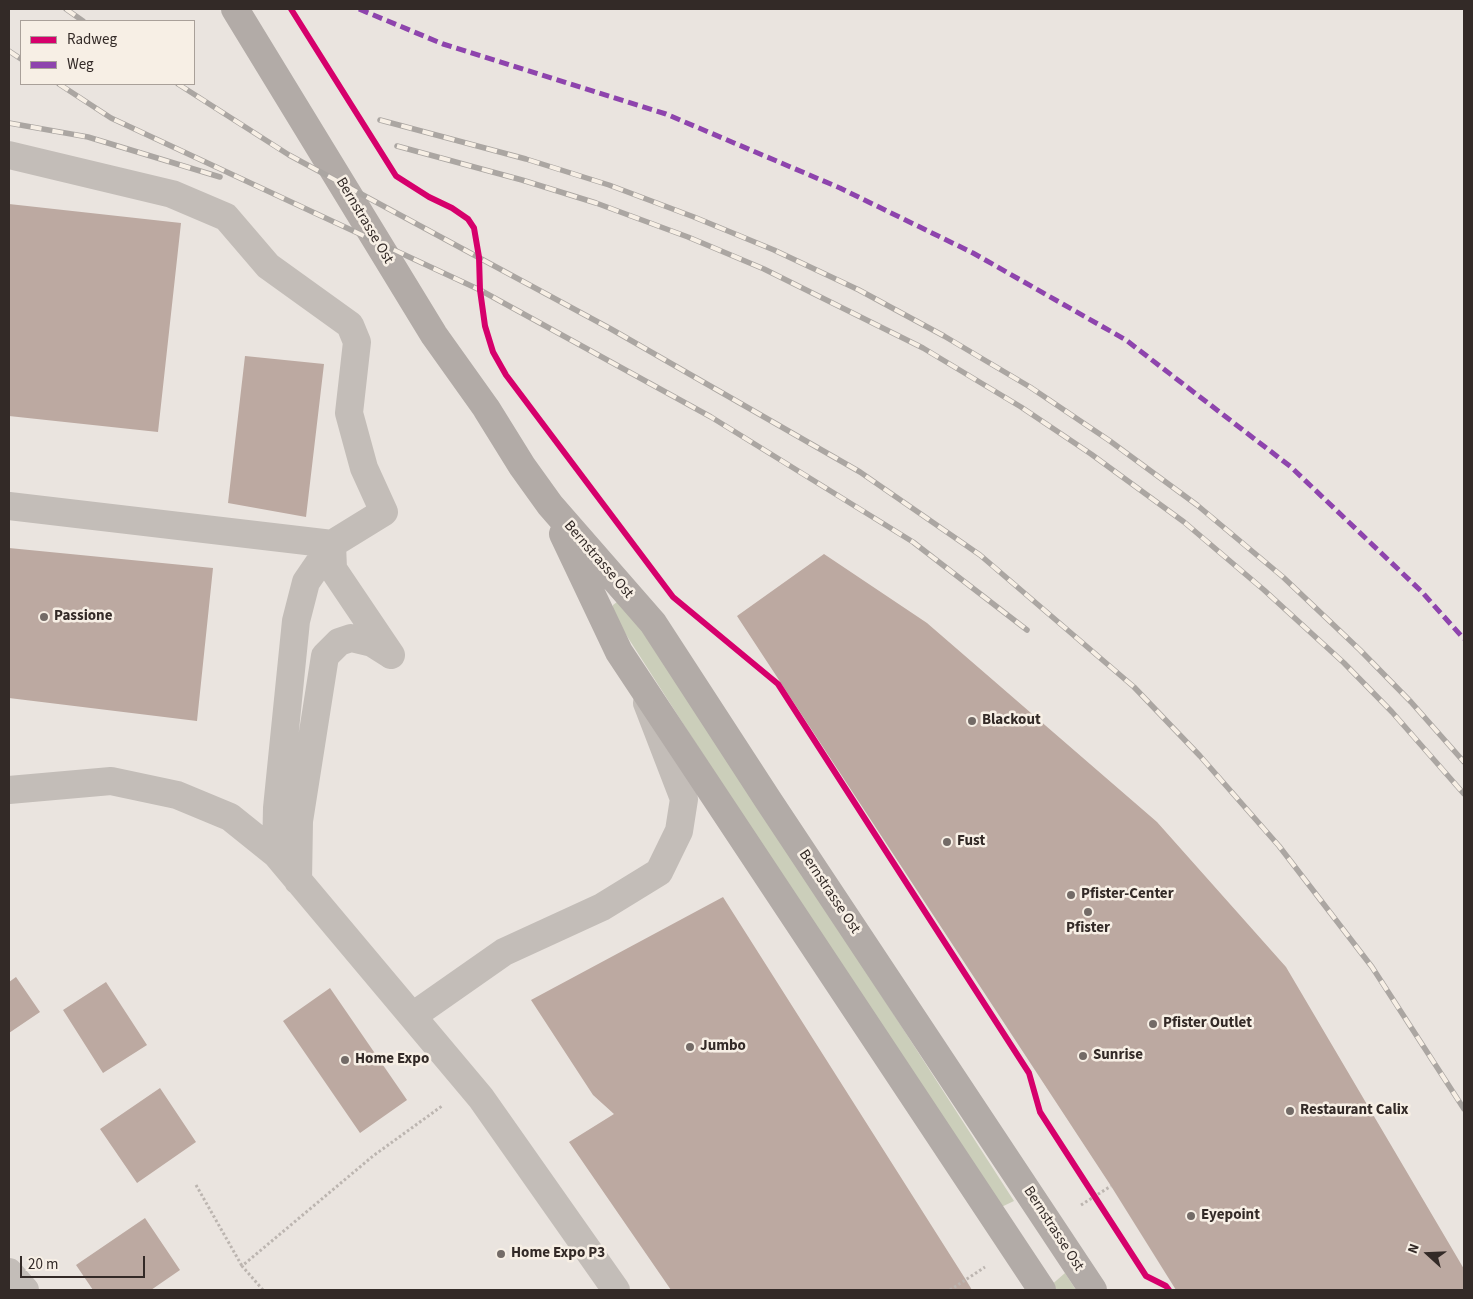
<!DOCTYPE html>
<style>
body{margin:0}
#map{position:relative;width:1473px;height:1299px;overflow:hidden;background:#eae4df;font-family:"Source Sans 3",sans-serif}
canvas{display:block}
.frame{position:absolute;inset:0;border:10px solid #332a27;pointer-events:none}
.legend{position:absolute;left:20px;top:20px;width:175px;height:65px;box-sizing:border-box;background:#f7efe5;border:1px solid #a9a099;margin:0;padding:6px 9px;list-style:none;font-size:15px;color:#332a27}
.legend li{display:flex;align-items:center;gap:10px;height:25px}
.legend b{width:25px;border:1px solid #a9a099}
.north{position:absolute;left:1403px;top:1229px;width:50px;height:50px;-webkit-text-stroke:4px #f7efe5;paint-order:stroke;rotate:290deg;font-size:14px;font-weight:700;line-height:20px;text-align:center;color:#332a27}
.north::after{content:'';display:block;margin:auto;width:18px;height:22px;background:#332a27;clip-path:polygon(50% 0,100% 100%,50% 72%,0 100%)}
.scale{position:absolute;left:20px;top:1256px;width:125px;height:22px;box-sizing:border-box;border:2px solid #332a27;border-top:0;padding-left:6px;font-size:15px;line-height:18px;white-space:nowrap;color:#332a27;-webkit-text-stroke:4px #f7efe5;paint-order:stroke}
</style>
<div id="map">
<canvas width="1473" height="1299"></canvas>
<div class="frame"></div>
<ul class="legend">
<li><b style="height:6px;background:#d6006c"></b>Radweg</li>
<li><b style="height:6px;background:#8e44ad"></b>Weg</li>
</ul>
<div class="north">N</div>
<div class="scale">20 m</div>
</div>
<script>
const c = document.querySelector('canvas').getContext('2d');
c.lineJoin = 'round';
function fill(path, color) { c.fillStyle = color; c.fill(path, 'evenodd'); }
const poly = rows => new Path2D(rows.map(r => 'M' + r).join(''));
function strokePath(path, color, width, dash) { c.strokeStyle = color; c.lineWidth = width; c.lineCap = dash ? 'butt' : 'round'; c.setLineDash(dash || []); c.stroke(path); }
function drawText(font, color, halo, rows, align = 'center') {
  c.font = font + ' "Source Sans 3",sans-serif'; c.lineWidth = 5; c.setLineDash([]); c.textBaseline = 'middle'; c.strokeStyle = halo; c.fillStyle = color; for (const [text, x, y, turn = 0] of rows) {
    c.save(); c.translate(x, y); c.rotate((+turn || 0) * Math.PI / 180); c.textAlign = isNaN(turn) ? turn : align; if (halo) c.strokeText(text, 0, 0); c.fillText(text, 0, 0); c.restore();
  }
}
fill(poly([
 [617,602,629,611,793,858,1014,1201,995,1210,616,619,613,612,613,605],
 [1065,1273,1076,1290,1051,1290,1049,1287]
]), '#cbceba');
fill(poly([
 [9,204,181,223,158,432,9,416],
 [245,356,324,364,306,517,228,503],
 [9,548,213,568,197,721,9,698],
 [824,554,927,623,1157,822,1286,967,1464,1269,1464,1290,1176,1290,1111,1186,737,616],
 [723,897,966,1280,972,1290,671,1290,569,1142,614,1114,593,1095,531,1000],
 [16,977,40,1012,9,1033,9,982],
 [106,982,147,1045,103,1073,63,1010],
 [330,988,407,1100,360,1133,283,1021],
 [160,1088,196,1142,137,1183,100,1129],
 [145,1218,180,1270,151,1290,93,1290,76,1265]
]), '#bca9a1');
strokePath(poly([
 [196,1185,242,1266],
 [1081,1205,1111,1186],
 [263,1290,242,1266,373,1156,442,1106],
 [950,1290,985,1267]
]), '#bcb5b0', 3, [2.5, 2.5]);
strokePath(poly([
 [9,155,172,194,226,217,268,266,350,325,357,342,349,413,364,468,384,512,332,544,306,582,296,621,277,808,276,854],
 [9,506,332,544,333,569,391,655],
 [9,790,111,781,177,795,230,817,276,854,481,1098,616,1290],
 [298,881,299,821,325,656,339,642,351,638,372,643,391,655],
 [414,1015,504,952,602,907,659,872,679,831,684,799,647,703],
 [9,1272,25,1290]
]), '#c3bdb8', 28);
strokePath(poly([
 [235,9,434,335,486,408,522,466,550,505,653,623,768,800,1093,1290],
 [563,534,619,652,1042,1290]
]), '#b2aba7', 28);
const rail = poly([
 [66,9,83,21],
 [9,51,21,59],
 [59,84,111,118,480,290,711,417,913,542,1027,630],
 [178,84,289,155,611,329,860,472,980,555,1134,687,1200,756,1279,846,1372,967,1464,1109],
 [380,120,526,159,609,185,694,217,774,250,859,290,944,336,1030,387,1110,441,1197,505,1283,577,1360,650,1411,702,1464,762],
 [9,123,88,137,220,177],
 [397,146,522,180,596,203,688,237,764,269,923,348,1021,407,1091,454,1184,522,1264,590,1344,663,1392,712,1464,794]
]);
strokePath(rail, '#aba6a2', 5.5);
strokePath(rail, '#f7efe5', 4, [11]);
strokePath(poly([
 [359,9,443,44,666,114,840,188,973,253,1126,340,1291,467,1421,591,1464,639]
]), '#8e44ad', 5, [10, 5]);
strokePath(poly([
 [291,9,396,176,429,197,452,208,468,219,474,228,479,257,480,290,485,326,493,352,506,375,673,597,778,684,1029,1073,1040,1112,1146,1276,1166,1286,1169,1290]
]), '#d6006c', 6);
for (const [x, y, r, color] of [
 [44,617,5,"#736b67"],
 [972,721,5,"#736b67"],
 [947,842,5,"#736b67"],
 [1071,895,5,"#736b67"],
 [1088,912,5,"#736b67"],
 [1153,1024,5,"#736b67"],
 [690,1047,5,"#736b67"],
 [1083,1056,5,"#736b67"],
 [345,1060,5,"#736b67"],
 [1290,1111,5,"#736b67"],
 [1191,1216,5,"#736b67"],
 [501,1254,5,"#736b67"]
]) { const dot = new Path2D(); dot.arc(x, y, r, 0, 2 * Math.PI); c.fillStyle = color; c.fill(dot); strokePath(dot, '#f7efe5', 2); }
drawText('15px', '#332a27', '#f7efe5', [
 ["Bernstrasse Ost",364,221,59],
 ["Bernstrasse Ost",598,560,49],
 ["Bernstrasse Ost",829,892,56],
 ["Bernstrasse Ost",1053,1229,57]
]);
drawText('bold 15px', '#332a27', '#f7efe5', [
 ["Passione",54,617],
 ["Blackout",982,721],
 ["Fust",957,842],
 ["Pfister-Center",1081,895],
 ["Pfister",1088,929,"center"],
 ["Pfister Outlet",1163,1024],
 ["Jumbo",700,1047],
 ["Sunrise",1093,1056],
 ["Home Expo",355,1060],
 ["Restaurant Calix",1300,1111],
 ["Eyepoint",1201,1216],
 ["Home Expo P3",511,1254]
], 'left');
</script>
